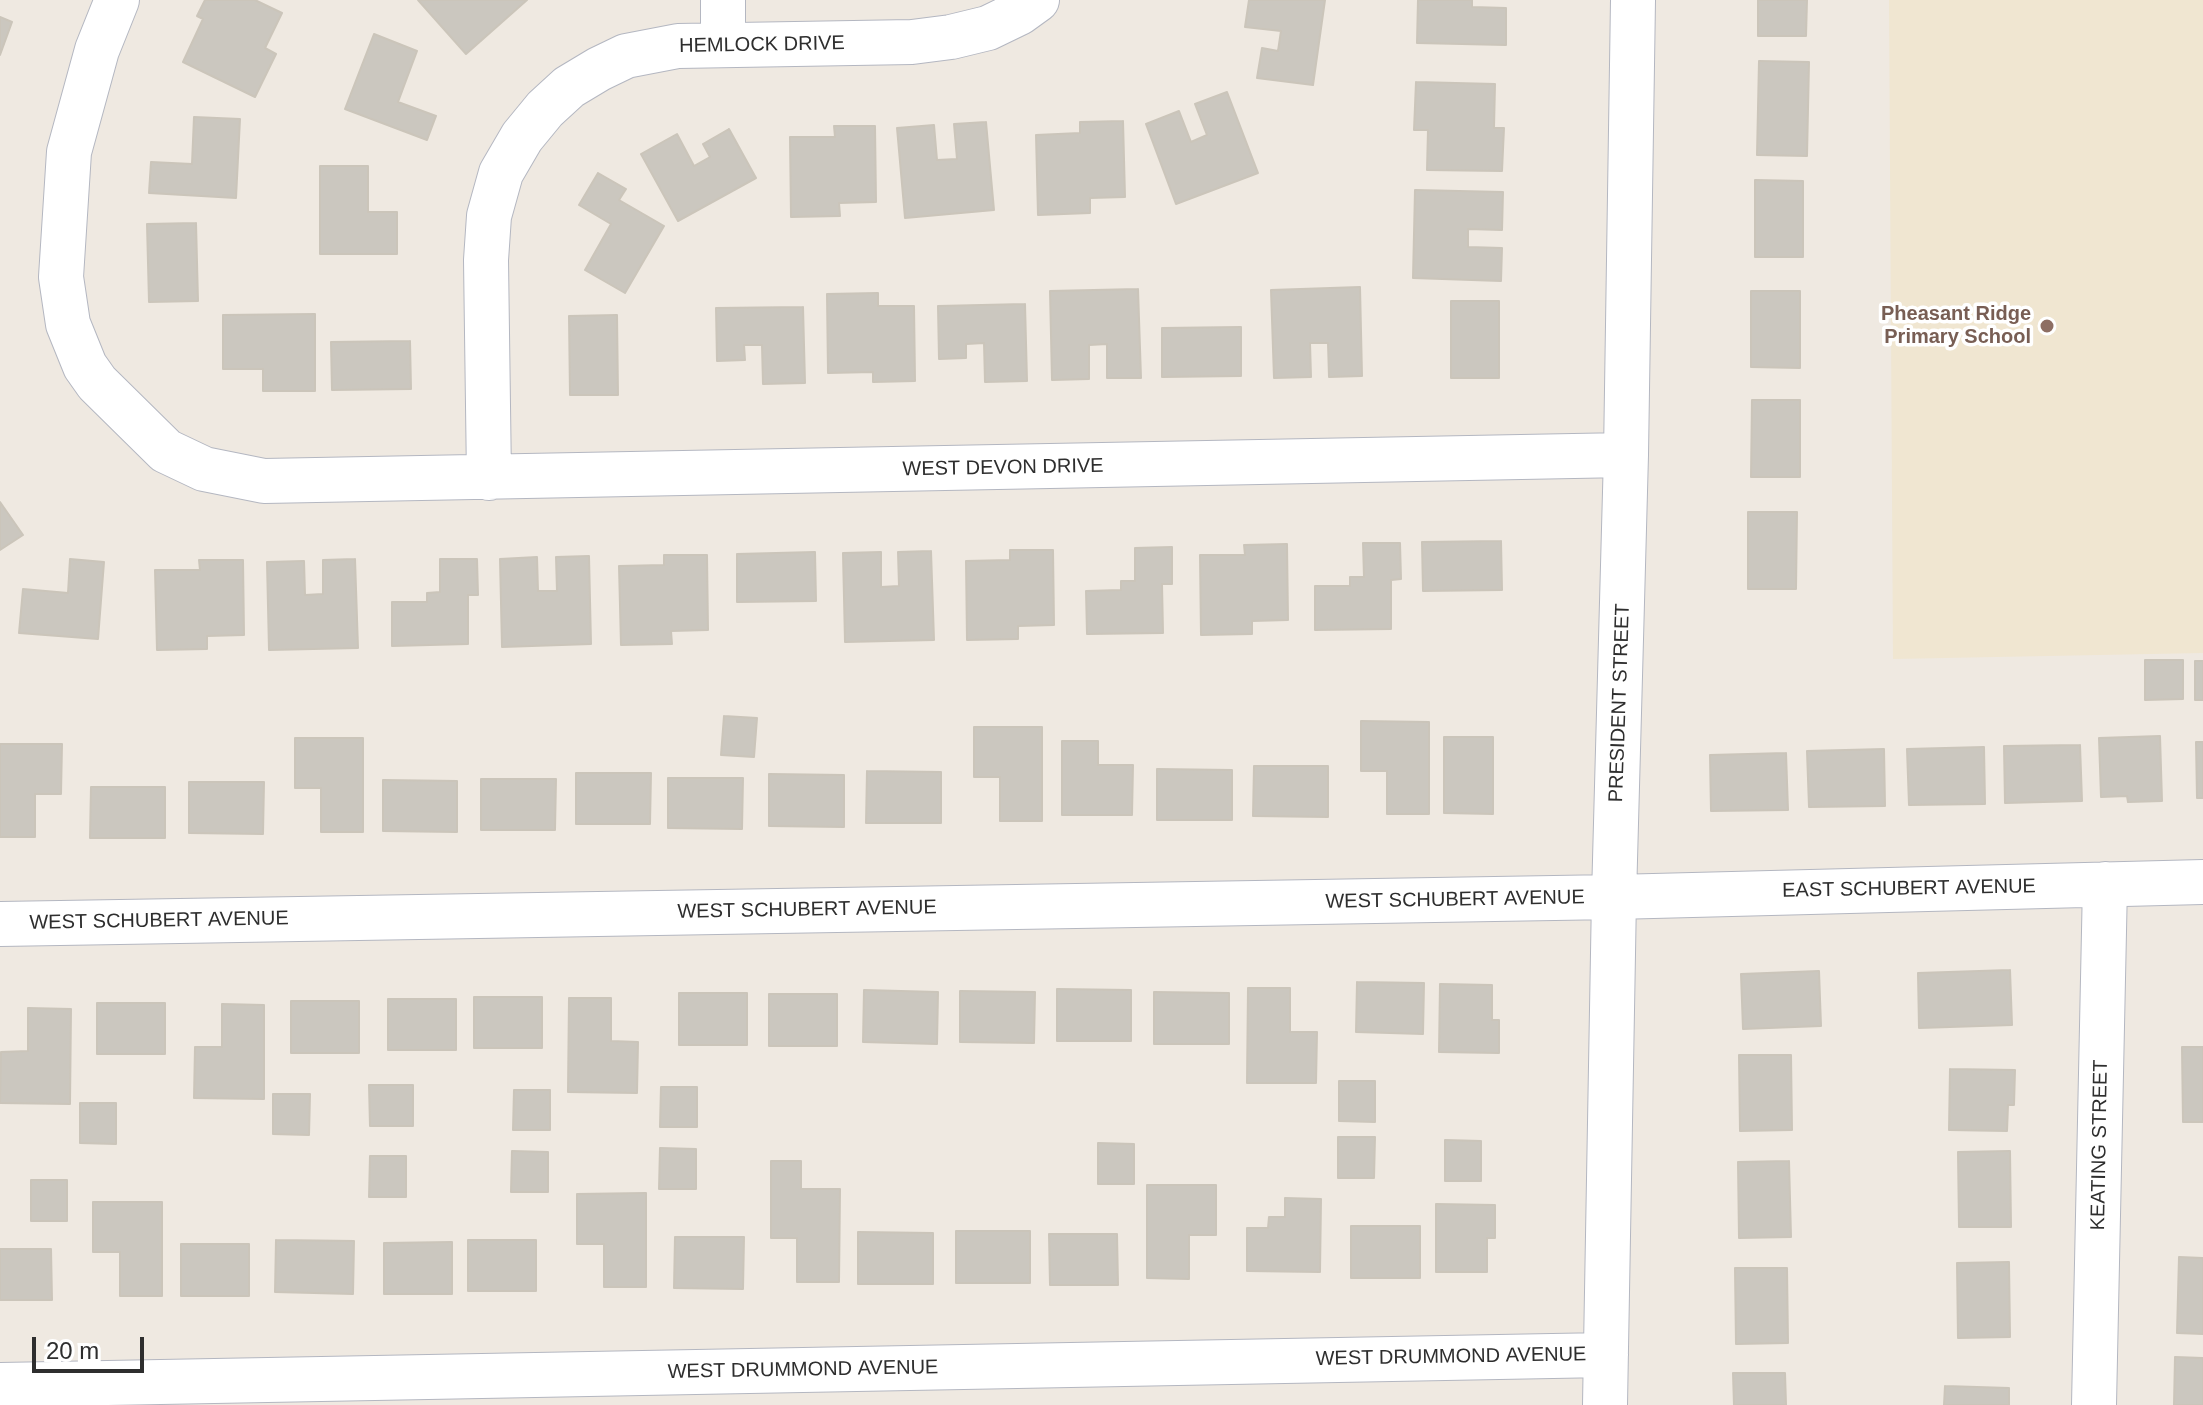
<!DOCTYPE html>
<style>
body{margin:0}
#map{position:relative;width:2203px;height:1405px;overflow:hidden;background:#efe9e1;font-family:Arial,sans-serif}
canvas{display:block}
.scale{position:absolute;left:32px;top:1337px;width:112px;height:36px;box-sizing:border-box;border:4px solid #2e2e2e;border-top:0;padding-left:10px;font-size:24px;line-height:28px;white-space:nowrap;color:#2e2e2e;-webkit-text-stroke:6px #fff;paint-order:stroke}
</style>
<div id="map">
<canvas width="2203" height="1405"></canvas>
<div class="scale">20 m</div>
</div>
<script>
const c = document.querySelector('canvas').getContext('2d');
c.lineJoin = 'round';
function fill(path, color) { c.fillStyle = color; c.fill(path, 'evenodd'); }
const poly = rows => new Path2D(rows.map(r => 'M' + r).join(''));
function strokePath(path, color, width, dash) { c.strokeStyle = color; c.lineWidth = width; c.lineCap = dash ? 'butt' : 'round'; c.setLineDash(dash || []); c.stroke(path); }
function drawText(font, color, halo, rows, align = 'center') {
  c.font = font + ' Arial,sans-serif'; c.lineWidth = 7; c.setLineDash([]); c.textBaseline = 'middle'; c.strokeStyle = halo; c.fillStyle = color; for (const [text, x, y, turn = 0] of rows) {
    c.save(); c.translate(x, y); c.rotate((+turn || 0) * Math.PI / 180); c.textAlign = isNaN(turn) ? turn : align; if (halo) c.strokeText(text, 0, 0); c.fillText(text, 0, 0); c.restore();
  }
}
fill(poly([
 [1889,0,2203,0,2203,653,1893,659]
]), '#f0e6d1');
const building = poly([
 [205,0,255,0,282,13,265,48,276,54,255,97,183,62,203,19,197,16,205,0],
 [418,0,527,0,466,54,418,0],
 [1249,0,1325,0,1313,85,1257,78,1262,48,1278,51,1281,31,1245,27,1249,0],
 [1418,0,1472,0,1472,7,1506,8,1506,45,1417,43,1418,0],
 [1758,0,1807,0,1806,36,1758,36,1758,0],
 [0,17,12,22,0,55,0,17],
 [374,34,417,51,398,102,436,116,427,140,345,109,374,34],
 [1759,61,1809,62,1807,156,1757,155,1759,61],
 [1416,82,1495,84,1494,128,1504,128,1502,171,1427,170,1428,130,1414,130,1416,82],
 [1227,92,1258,173,1176,204,1146,124,1179,111,1191,142,1207,135,1195,104,1227,92],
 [194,117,240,119,236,198,149,193,151,162,192,164,194,117],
 [1123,121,1125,197,1090,198,1090,213,1038,215,1036,135,1080,133,1080,122,1123,121],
 [986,122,994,210,905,218,897,128,934,125,937,160,957,159,954,124,986,122],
 [834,126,875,126,876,202,839,203,840,216,791,217,790,137,835,137,834,126],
 [729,129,756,178,678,221,641,154,677,134,694,166,710,157,703,144,729,129],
 [320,166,368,166,368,212,397,212,397,254,320,254,320,166],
 [598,173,626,189,619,200,664,226,625,293,585,270,611,224,579,205,598,173],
 [1755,180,1803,181,1803,257,1755,257,1755,180],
 [1415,190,1503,192,1502,230,1468,229,1468,247,1502,248,1501,281,1413,278,1415,190],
 [196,223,198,301,149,302,147,224,196,223],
 [1360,287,1362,376,1329,377,1328,343,1310,343,1311,377,1274,378,1271,290,1360,287],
 [1138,289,1141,378,1107,378,1107,344,1089,345,1089,379,1052,380,1050,291,1138,289],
 [1751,291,1800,291,1800,368,1751,367,1751,291],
 [878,293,878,306,914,306,915,381,873,382,873,372,828,373,827,294,878,293],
 [1451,301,1499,301,1499,378,1451,378,1451,301],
 [1025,304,1027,381,985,382,984,343,966,344,966,358,939,359,938,306,1025,304],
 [803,307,805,383,763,384,762,345,744,345,745,360,717,361,716,308,803,307],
 [315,314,315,391,263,391,263,369,223,369,223,315,315,314],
 [617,315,618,395,570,395,569,316,617,315],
 [1241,327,1241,376,1162,377,1162,328,1241,327],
 [410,341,411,389,332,390,331,342,410,341],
 [1752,400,1800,400,1800,477,1751,477,1752,400],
 [0,502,23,535,0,550,0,502],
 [1748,512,1797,512,1796,589,1748,589,1748,512],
 [1501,541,1502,590,1423,591,1422,542,1501,541],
 [1363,543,1400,543,1401,579,1391,580,1391,629,1315,630,1315,586,1350,586,1350,577,1364,577,1363,543],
 [1287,544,1288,620,1252,621,1252,634,1201,635,1200,555,1245,555,1244,545,1287,544],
 [1172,547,1172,584,1162,584,1163,633,1087,634,1086,591,1121,590,1121,581,1135,581,1135,548,1172,547],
 [1010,550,1053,550,1054,625,1018,626,1018,639,967,640,966,561,1010,560,1010,550],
 [931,551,934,640,845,642,843,553,881,552,881,587,899,586,898,552,931,551],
 [815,552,816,601,737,602,737,554,815,552],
 [664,555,707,555,708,630,671,631,672,644,621,645,619,566,664,565,664,555],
 [589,556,591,644,502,647,500,559,537,557,538,591,557,591,556,557,589,556],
 [70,559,104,562,98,639,19,633,23,589,68,593,70,559],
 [355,559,358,648,269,650,267,562,304,561,305,595,323,594,323,560,355,559],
 [440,559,477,559,478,595,468,595,468,644,392,646,392,602,427,602,427,593,440,592,440,559],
 [199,560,243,560,244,635,207,636,207,649,157,650,155,570,200,570,199,560],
 [2145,660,2183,660,2183,699,2145,700,2145,660],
 [2195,661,2203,661,2203,700,2195,700,2195,661],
 [724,716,757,718,754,757,721,755,724,716],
 [1361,721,1429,722,1429,814,1387,814,1387,771,1361,771,1361,721],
 [974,727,1042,727,1042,821,1000,821,1000,777,974,777,974,727],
 [2160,736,2162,801,2128,802,2127,796,2101,797,2099,738,2160,736],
 [1444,737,1493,737,1493,814,1444,813,1444,737],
 [295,738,363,738,363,832,321,832,321,788,295,788,295,738],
 [1062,741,1098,741,1098,765,1133,765,1132,815,1062,815,1062,741],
 [2196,742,2203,742,2203,798,2197,798,2196,742],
 [0,744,62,744,61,794,35,794,35,837,0,837,0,744],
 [2080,745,2082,801,2005,803,2004,746,2080,745],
 [1984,747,1985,804,1909,805,1907,749,1984,747],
 [1884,749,1885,806,1809,807,1807,751,1884,749],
 [1786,753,1788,810,1711,811,1710,755,1786,753],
 [1254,766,1328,766,1328,817,1253,816,1254,766],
 [1157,769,1232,770,1232,820,1157,820,1157,769],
 [867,771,941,772,941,823,866,823,867,771],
 [576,773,651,773,650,824,576,824,576,773],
 [769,774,844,775,844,827,769,826,769,774],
 [668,778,743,778,742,829,668,828,668,778],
 [481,779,556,779,555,830,481,830,481,779],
 [383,780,457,781,457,832,383,831,383,780],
 [189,782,264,782,263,834,189,833,189,782],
 [91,787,165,787,165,838,90,838,91,787],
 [2010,970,2012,1025,1919,1028,1918,973,2010,970],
 [1819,971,1821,1026,1743,1029,1741,974,1819,971],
 [1357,982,1424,983,1423,1034,1356,1032,1357,982],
 [1440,984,1492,985,1492,1020,1499,1020,1499,1053,1439,1052,1440,984],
 [1248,988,1290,988,1290,1032,1317,1032,1316,1083,1247,1083,1248,988],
 [1057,989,1131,990,1131,1041,1057,1041,1057,989],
 [864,990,938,992,937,1044,863,1042,864,990],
 [960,991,1035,992,1034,1043,960,1042,960,991],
 [1154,992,1229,993,1229,1044,1154,1044,1154,992],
 [679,993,747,993,747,1045,679,1045,679,993],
 [769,994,837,994,837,1046,769,1046,769,994],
 [474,997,542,997,542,1048,474,1048,474,997],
 [569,998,611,998,611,1041,638,1042,637,1093,568,1092,569,998],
 [388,999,456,999,456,1050,388,1050,388,999],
 [291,1001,359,1001,359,1053,291,1053,291,1001],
 [97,1003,165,1003,165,1054,97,1054,97,1003],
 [222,1004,264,1005,264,1099,194,1098,195,1047,222,1047,222,1004],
 [28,1008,71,1009,70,1104,0,1103,1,1052,28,1051,28,1008],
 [2182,1047,2203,1047,2203,1122,2183,1122,2182,1047],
 [1739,1055,1791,1055,1792,1130,1740,1131,1739,1055],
 [1950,1069,2015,1070,2014,1105,2008,1105,2007,1131,1949,1130,1950,1069],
 [1339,1081,1375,1081,1375,1122,1339,1121,1339,1081],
 [369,1085,413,1085,413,1126,370,1126,369,1085],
 [661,1087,697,1087,697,1127,660,1127,661,1087],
 [514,1090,550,1090,550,1130,513,1130,514,1090],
 [273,1094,310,1094,309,1135,273,1134,273,1094],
 [80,1103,116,1103,116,1144,80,1143,80,1103],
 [1338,1137,1375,1137,1374,1178,1338,1178,1338,1137],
 [1445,1140,1481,1141,1481,1181,1445,1181,1445,1140],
 [1098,1143,1134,1144,1134,1184,1098,1184,1098,1143],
 [660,1148,696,1149,696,1189,659,1189,660,1148],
 [512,1151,548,1152,548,1192,511,1192,512,1151],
 [2010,1151,2011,1227,1959,1227,1958,1152,2010,1151],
 [370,1156,406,1156,406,1197,369,1197,370,1156],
 [771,1161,801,1161,801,1189,840,1189,839,1282,797,1282,797,1238,771,1238,771,1161],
 [1789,1161,1791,1237,1739,1238,1738,1162,1789,1161],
 [31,1180,67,1180,67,1221,31,1221,31,1180],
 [1147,1185,1216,1185,1216,1235,1189,1235,1189,1279,1147,1278,1147,1185],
 [646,1193,646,1287,604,1287,604,1244,577,1244,577,1194,646,1193],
 [1285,1198,1321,1199,1320,1272,1247,1271,1247,1228,1268,1228,1269,1217,1285,1217,1285,1198],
 [93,1202,162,1202,162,1296,120,1296,120,1252,93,1252,93,1202],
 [1436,1204,1495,1205,1495,1238,1487,1238,1487,1272,1436,1272,1436,1204],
 [1351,1226,1420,1226,1420,1278,1351,1278,1351,1226],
 [956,1231,1030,1231,1030,1283,956,1283,956,1231],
 [858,1232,933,1233,933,1284,858,1284,858,1232],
 [1049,1234,1117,1234,1118,1285,1050,1285,1049,1234],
 [675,1237,744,1237,743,1289,674,1288,675,1237],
 [276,1240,354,1241,353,1294,275,1292,276,1240],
 [468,1240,536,1240,536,1291,468,1291,468,1240],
 [452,1242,452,1294,384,1294,384,1243,452,1242],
 [181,1244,249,1244,249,1296,181,1296,181,1244],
 [0,1249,51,1249,52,1300,0,1300,0,1249],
 [2179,1257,2203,1258,2203,1334,2177,1333,2179,1257],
 [2009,1262,2010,1337,1958,1338,1957,1263,2009,1262],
 [1735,1268,1787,1268,1788,1343,1736,1344,1735,1268],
 [2175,1357,2203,1358,2203,1405,2174,1405,2175,1357],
 [1733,1373,1785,1373,1786,1405,1734,1405,1733,1373],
 [1945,1386,2009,1388,2009,1405,1944,1405,1945,1386]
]);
fill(building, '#cbc7bf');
strokePath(building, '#cbc5ba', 2);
const minor = poly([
 [117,0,97,50,69,152,61,277,68,324,85,366,97,383,166,451,204,469,264,481,1626,455],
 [723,0,723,44],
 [489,478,486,260,489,216,501,173,522,137,545,109,569,87,599,69,626,56,678,46,912,42,951,37,988,28,1019,13,1037,0],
 [0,924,1614,897,2203,882],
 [0,1385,1606,1355],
 [1605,1405,1614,897,1626,455,1633,0],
 [2094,1405,2105,884]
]);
strokePath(minor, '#b4b7c1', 46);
strokePath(minor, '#fff', 44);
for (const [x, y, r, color] of [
 [2047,326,8,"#8d6e63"]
]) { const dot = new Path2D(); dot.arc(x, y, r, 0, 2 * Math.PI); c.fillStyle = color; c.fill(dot); strokePath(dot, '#fff', 3); }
drawText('20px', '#2e2e2e', '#fff', [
 ["HEMLOCK DRIVE",762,45,-1],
 ["WEST DEVON DRIVE",1003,468,-1],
 ["PRESIDENT STREET",1620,703,-88],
 ["EAST SCHUBERT AVENUE",1909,889,-1],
 ["WEST SCHUBERT AVENUE",1455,900,-1],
 ["WEST SCHUBERT AVENUE",807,910,-1],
 ["WEST SCHUBERT AVENUE",159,921,-1],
 ["KEATING STREET",2100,1145,-89],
 ["WEST DRUMMOND AVENUE",1451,1357,-1],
 ["WEST DRUMMOND AVENUE",803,1370,-1]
]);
drawText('bold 20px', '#785e54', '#fff', [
 ["Pheasant Ridge",2031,314],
 ["Primary School",2031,337]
], 'right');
</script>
